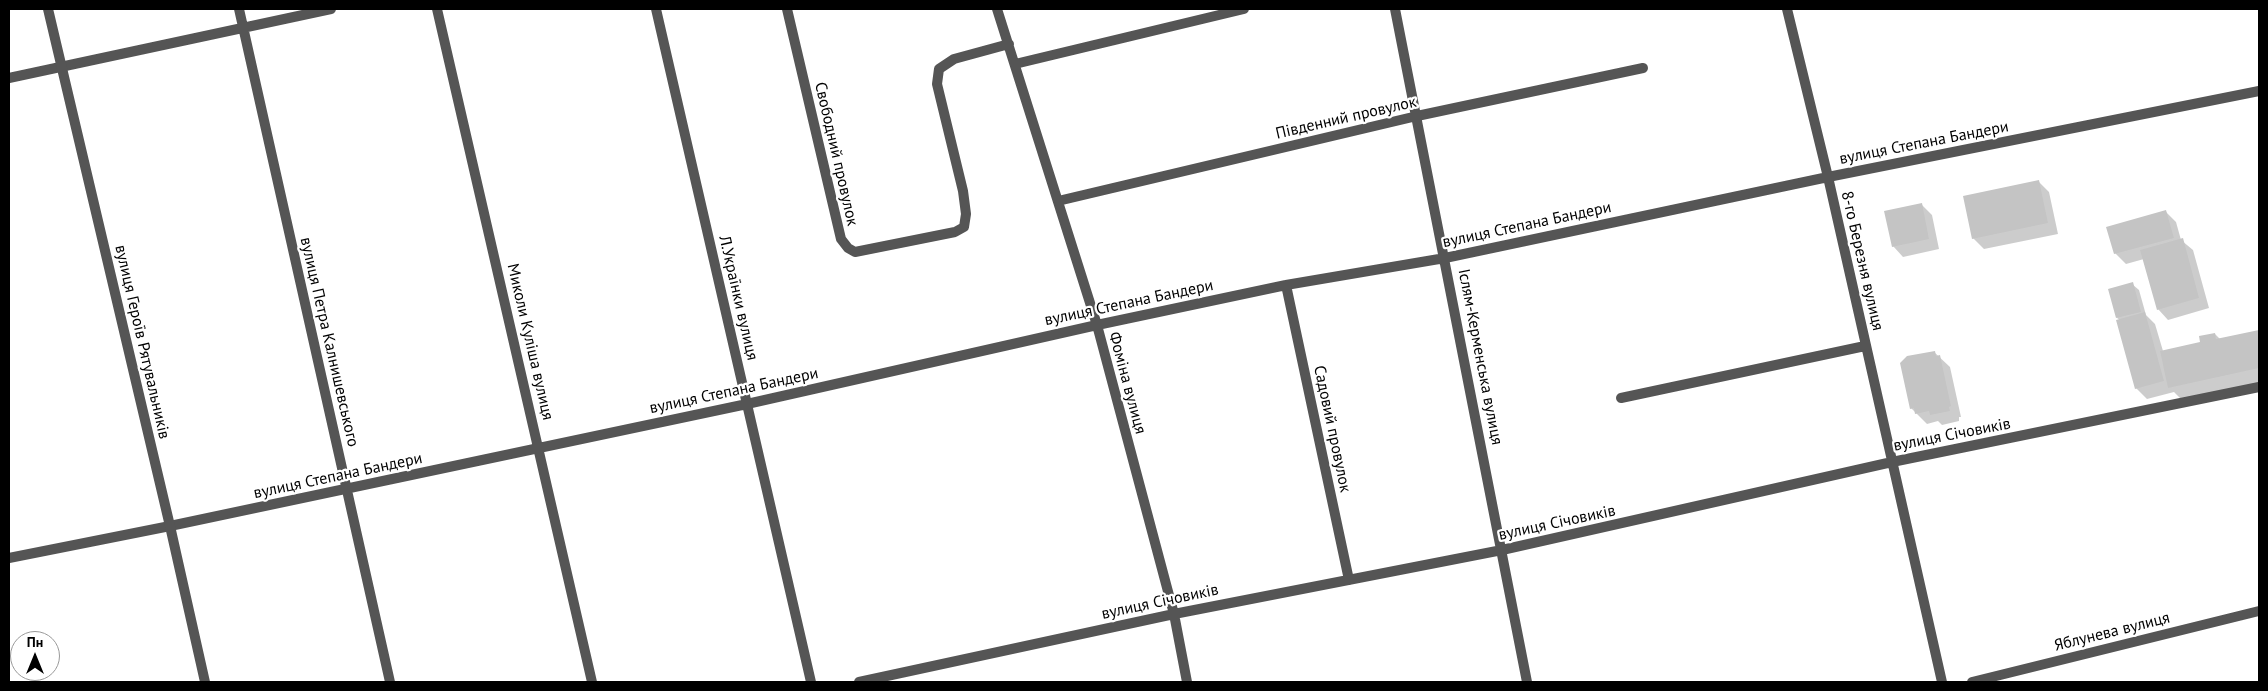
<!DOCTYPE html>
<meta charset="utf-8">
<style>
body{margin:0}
#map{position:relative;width:2268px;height:691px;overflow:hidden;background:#fff;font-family:"PT Sans",sans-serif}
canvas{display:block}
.frame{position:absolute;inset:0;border:10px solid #000;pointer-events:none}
.north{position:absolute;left:10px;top:631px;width:50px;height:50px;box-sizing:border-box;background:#fff;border:1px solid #999;border-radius:50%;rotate:0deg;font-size:14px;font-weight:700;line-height:20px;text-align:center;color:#000}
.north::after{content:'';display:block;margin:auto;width:18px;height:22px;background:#000;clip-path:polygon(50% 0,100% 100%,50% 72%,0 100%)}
</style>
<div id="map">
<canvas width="2268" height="691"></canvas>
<div class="frame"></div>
<div class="north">Пн</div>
</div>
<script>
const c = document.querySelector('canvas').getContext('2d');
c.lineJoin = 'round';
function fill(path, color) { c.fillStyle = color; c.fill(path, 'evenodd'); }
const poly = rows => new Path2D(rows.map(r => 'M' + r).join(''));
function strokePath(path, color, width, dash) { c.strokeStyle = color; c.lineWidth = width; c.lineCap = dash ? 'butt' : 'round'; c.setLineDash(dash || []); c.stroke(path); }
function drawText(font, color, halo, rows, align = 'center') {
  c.font = font + ' "PT Sans",sans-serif'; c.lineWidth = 4.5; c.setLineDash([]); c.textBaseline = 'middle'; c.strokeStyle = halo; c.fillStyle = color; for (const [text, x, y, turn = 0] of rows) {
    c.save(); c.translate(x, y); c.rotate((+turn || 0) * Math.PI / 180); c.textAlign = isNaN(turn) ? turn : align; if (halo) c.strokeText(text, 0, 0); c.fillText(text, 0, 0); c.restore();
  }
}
fill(poly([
 [2038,181,2049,192,2058,234,1984,249,1973,238],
 [1921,204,1932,215,1939,249,1903,257,1893,246],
 [2166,212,2176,222,2181,240,2193,250,2209,308,2168,320,2158,309,2144,259,2126,264,2115,253],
 [2132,284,2139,290,2146,315,2155,324,2163,351,2201,343,2215,334,2220,339,2259,331,2259,385,2183,401,2174,392,2147,399,2136,388,2120,320,2117,318],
 [1934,352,1950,367,1961,417,1959,417,1959,421,1942,425,1938,421,1927,424,1911,408]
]), '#0003');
fill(poly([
 [2039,180,2048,223,1972,239,1963,196],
 [1922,203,1929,239,1892,247,1884,211],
 [2166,210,2174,238,2114,254,2106,227],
 [2183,238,2199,298,2157,310,2140,250],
 [2133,282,2141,312,2116,318,2108,289],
 [2145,312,2164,381,2135,389,2116,320],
 [2259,330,2259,368,2168,388,2160,351,2200,342,2199,336,2215,333,2216,339],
 [1935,351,1936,356,1940,355,1951,406,1949,407,1950,411,1930,415,1929,411,1915,414,1914,408,1910,409,1900,363,1907,356]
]), '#c4c4c4');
strokePath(poly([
 [239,9,390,682],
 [437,9,592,682],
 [656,9,811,682],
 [787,9,841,239,848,248,855,252,955,232,964,227,966,214,963,191,937,84,939,69,954,59,1009,44],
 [997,9,1097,325,1174,614,1187,682],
 [1395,9,1527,682],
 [1787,9,1828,177,1942,682],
 [1015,64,1244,9],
 [9,78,331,9],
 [1058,201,1417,116,1643,68],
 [1286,285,1349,580],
 [1621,398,1865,346],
 [9,558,170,526,747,404,1097,325,1286,285,1445,258,1828,177,2259,91],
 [859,682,1174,614,1502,550,1892,462,2259,387],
 [1972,682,2259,611]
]), '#555', 10);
strokePath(poly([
 [48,9,170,526,205,682]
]), '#555', 10);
drawText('16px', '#000', '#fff', [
 ["Південний провулок",1346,118,-13],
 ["вулиця Степана Бандери",1924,143,-11],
 ["Свободний провулок",836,154,77],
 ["вулиця Степана Бандери",1527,225,-12],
 ["8-го Березня вулиця",1862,261,77],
 ["Л.Українки вулиця",738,298,77],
 ["вулиця Степана Бандери",1129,303,-12],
 ["вулиця Героїв Рятувальників",142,342,77],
 ["вулиця Петра Калнишевського",329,342,77],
 ["Миколи Куліша вулиця",530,342,77],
 ["Іслям-Керменська вулиця",1480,357,79],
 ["Фоміна вулиця",1127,383,75],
 ["вулиця Степана Бандери",734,391,-12],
 ["Садовий провулок",1332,429,78],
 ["вулиця Січовиків",1952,435,-11],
 ["вулиця Степана Бандери",338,476,-12],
 ["вулиця Січовиків",1557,523,-12],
 ["вулиця Січовиків",1160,602,-12],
 ["Яблунева вулиця",2112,632,-14]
]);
</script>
